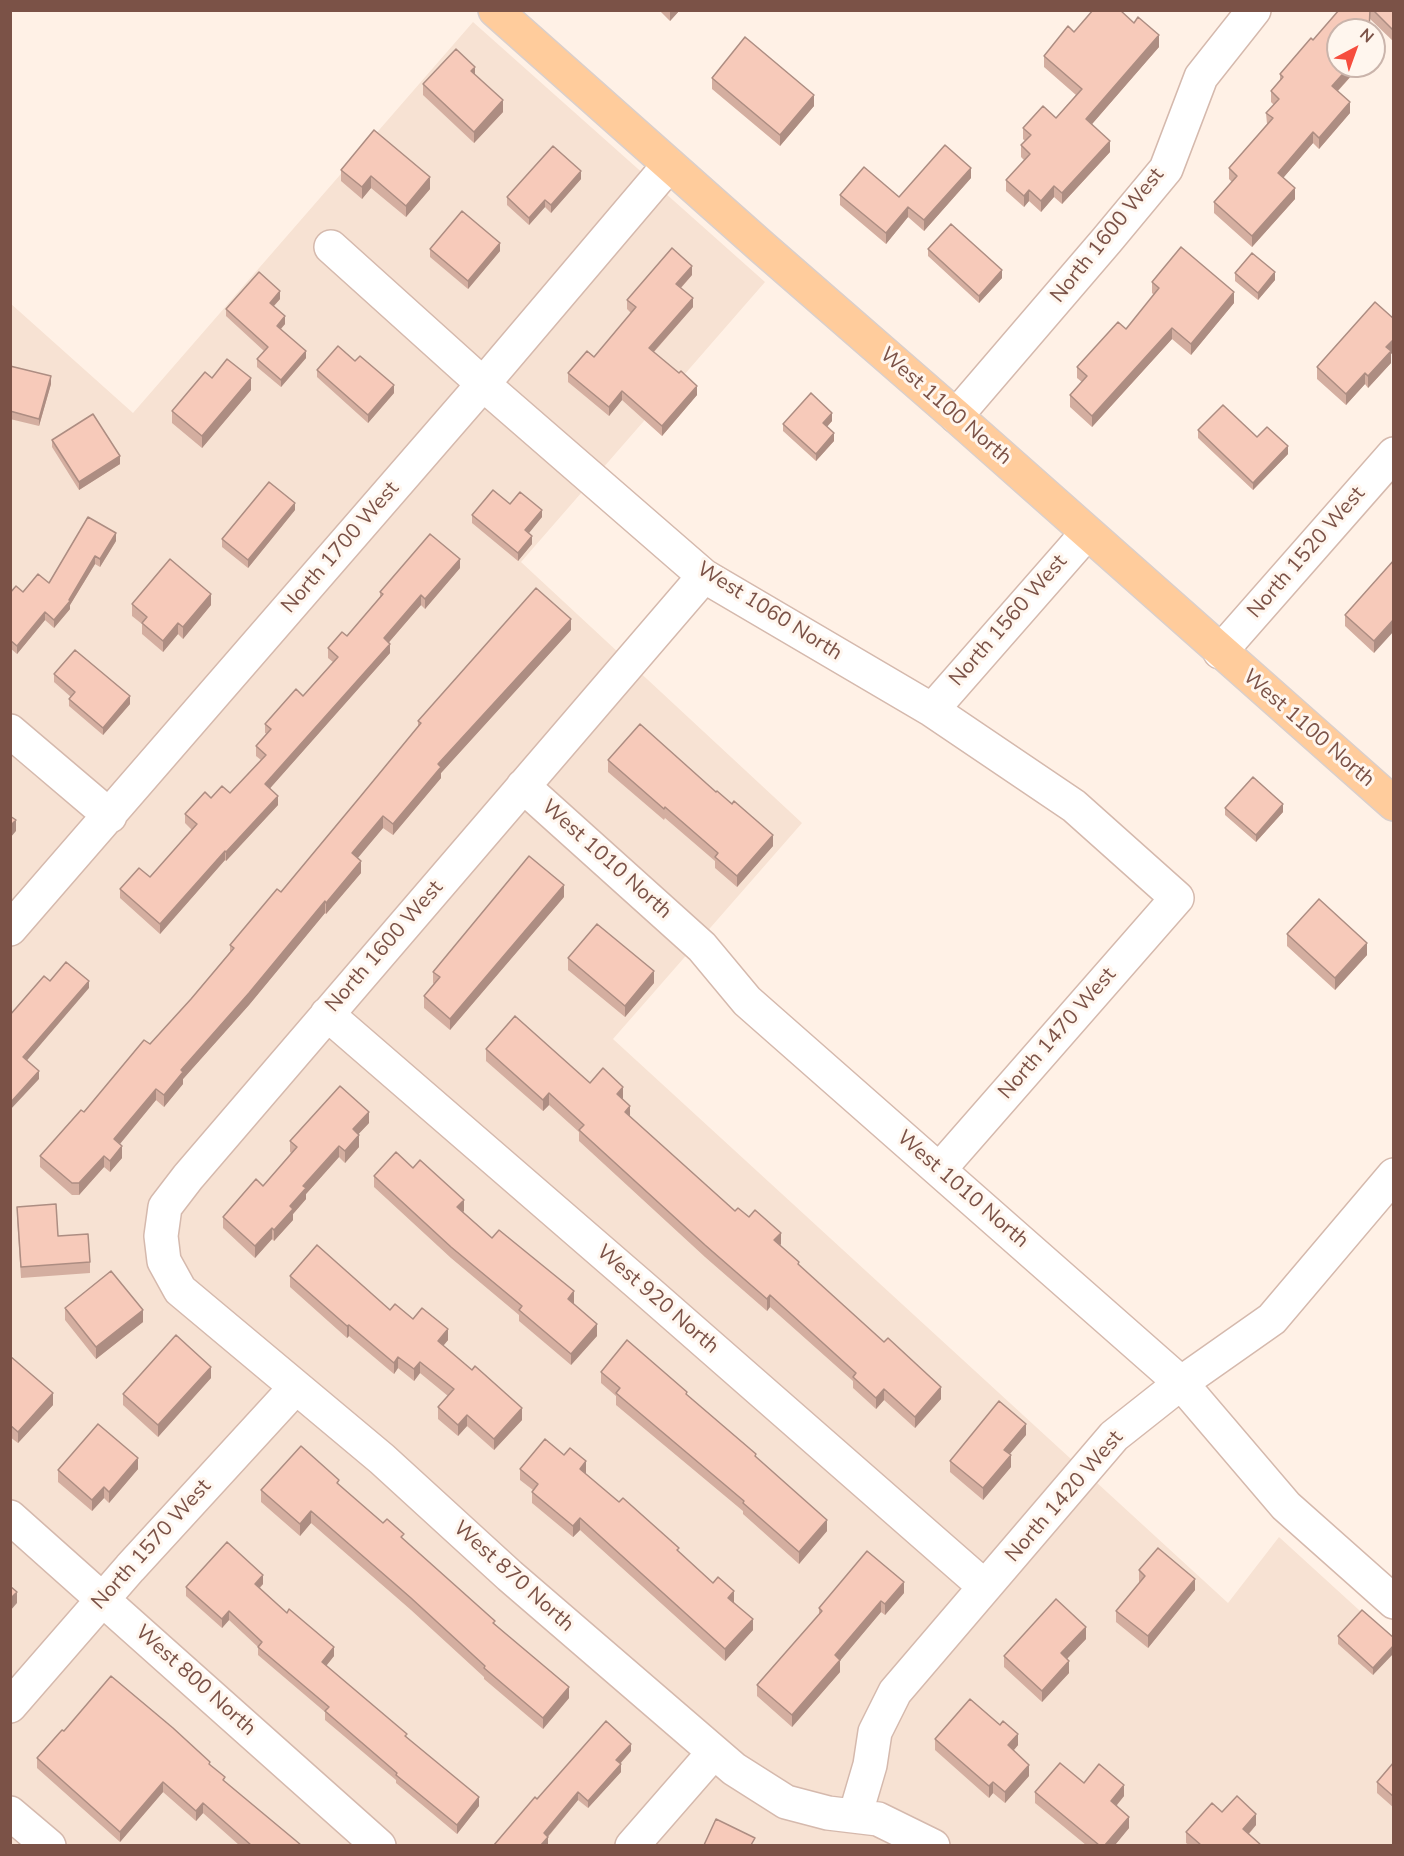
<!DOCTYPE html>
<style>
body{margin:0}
#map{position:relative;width:1404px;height:1856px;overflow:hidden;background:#fff1e6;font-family:"Nunito Sans",sans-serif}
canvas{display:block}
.frame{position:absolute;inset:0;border:12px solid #7b5247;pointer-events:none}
.north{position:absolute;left:1326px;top:18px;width:60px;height:60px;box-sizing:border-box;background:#fff6ee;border:2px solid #cab4ab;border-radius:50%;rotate:41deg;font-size:16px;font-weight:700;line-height:24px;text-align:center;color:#7b5247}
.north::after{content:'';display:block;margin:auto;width:21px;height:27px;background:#f64d3e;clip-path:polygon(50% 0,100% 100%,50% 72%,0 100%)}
</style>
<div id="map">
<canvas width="1404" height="1856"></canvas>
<div class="frame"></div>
<div class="north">N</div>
</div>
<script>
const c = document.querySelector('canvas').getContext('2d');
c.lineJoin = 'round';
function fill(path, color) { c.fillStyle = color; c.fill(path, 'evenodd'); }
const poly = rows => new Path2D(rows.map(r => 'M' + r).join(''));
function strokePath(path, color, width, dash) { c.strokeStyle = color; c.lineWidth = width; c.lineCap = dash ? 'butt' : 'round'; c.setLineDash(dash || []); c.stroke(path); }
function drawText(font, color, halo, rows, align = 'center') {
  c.font = font + ' "Nunito Sans",sans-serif'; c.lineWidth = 6; c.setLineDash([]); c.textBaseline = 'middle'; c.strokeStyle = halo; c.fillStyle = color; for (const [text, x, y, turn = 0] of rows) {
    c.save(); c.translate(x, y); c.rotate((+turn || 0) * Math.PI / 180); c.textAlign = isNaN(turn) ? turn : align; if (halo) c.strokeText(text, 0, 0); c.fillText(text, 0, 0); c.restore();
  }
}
fill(poly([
 [473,22,765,282,521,562,802,823,613,1039,1228,1603,1279,1537,1393,1641,1393,1845,11,1845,10,303,133,413]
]), '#f7e2d3');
const minor = poly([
 [331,247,483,384,704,576,932,710,1074,806,1177,898,939,1170],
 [956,416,1107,240,1166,169,1201,77,1254,10],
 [704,576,188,1177,165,1207,161,1236,164,1261,180,1290,382,1459,510,1576,734,1769,786,1802,828,1813,878,1819,933,1846],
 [1220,652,1394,454],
 [932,710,1087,533],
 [10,731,110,816],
 [523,786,702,947,747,1001,1181,1383,1286,1506,1394,1602],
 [10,929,483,384,669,165],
 [327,1014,647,1291,985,1587],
 [10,1517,379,1846],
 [10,1706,130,1568,296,1387],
 [10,1813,49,1846],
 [855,1816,870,1765,875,1732,895,1692,1114,1436,1181,1383,1272,1319,1394,1175],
 [632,1846,714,1752]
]);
const major = poly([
 [495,10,763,248,956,416,1394,804]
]);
strokePath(minor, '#d5b9ad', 36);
strokePath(major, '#dacfcb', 36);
strokePath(minor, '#fff', 33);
strokePath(major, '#ffcc9c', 33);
fill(poly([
 [659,10,680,10,670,21],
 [1339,10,1394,10,1394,42,1370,19,1338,66,1360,66,1338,91,1350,113,1319,149,1313,143,1283,178,1295,199,1252,247,1214,213,1214,202,1232,182,1229,179,1229,168,1267,124,1266,113,1274,105,1271,102,1271,91,1280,80,1280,74,1313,40],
 [1074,32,1159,47,1092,124,1110,152,1062,204,1054,197,1041,212,1029,201,1024,207,1006,191,1006,180,1024,160,1021,157,1021,145,1025,141,1023,139,1023,128,1056,118,1076,95,1044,67,1044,56],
 [475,75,503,112,474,143,423,95,423,84],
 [712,78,814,106,780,146,712,89],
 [341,170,430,189,406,217,371,188,362,199,341,181],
 [971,178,924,231,908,217,886,244,840,205,840,195,899,197],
 [581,179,551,213,545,207,529,225,507,205,507,197],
 [430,249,500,251,468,289,430,257],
 [928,249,1002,278,979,303,928,256],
 [1235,273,1275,280,1258,300,1235,281],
 [692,275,681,288,693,307,654,352,697,395,662,436,622,400,609,416,568,382,568,373,594,357,631,313,627,309,627,300],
 [1152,282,1234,303,1191,355,1172,339,1092,427,1070,407,1070,395,1082,382,1077,378,1077,367,1126,329,1154,295,1152,293],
 [280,299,274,306,285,324,281,329,306,358,281,387,257,367,257,359,264,351,226,316,226,309],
 [1394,319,1394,351,1391,354,1391,363,1368,388,1365,384,1346,405,1317,379,1317,367],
 [10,366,51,384,39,426,10,419],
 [317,370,394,393,368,423,317,377],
 [212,378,251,390,202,448,172,423,172,411],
 [832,421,827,427,834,441,816,461,783,431,783,424],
 [1198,430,1257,437,1288,454,1253,490,1198,438],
 [52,440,120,464,79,490,52,447],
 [510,504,542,517,528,533,532,544,518,561,472,523,472,515],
 [295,510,248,568,222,547,222,539],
 [116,541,100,567,95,564,70,605,70,609,54,628,45,620,17,654,10,648,10,593,23,592,49,583],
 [1394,560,1374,653,1345,626,1345,615],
 [460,568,425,609,421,605,389,642,390,653,270,788,278,805,226,861,225,860,160,934,120,898,120,889,150,877,192,830,185,823,185,814,211,798,230,793,261,760,256,756,256,746,267,734,265,733,265,724,303,696,333,662,328,658,328,648,347,636,380,597,380,592],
 [132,604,211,605,183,639,178,634,163,652,142,634,142,624,132,616],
 [571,630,441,773,441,778,393,835,383,828,357,858,361,873,326,914,325,913,249,1005,183,1079,183,1084,164,1107,156,1100,120,1144,122,1158,110,1172,104,1167,79,1195,72,1195,40,1167,40,1156,150,1044,191,999,230,952,230,945,281,892,360,797,418,727,418,721],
 [54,674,130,704,103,735,69,706,69,699,71,697,54,682],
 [608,760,773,846,737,887,715,868,715,861,665,818,664,820,608,772],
 [1225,808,1283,812,1256,842,1225,815],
 [564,897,450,1030,424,1008,424,996,434,984,433,983,433,972],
 [1287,934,1367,955,1335,990,1287,946],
 [568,958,654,983,625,1017,568,970],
 [486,1049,590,1083,623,1098,623,1099,630,1117,735,1211,781,1244,780,1245,799,1266,941,1399,915,1428,884,1400,876,1409,853,1388,853,1381,770,1307,767,1311,705,1257,579,1141,579,1132,549,1105,543,1111,486,1061],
 [369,1123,358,1134,359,1147,345,1163,339,1157,306,1194,306,1199,293,1214,293,1220,274,1241,272,1239,255,1258,223,1228,223,1217,263,1186,291,1153,290,1152,290,1141],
 [374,1176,464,1211,462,1212,492,1238,574,1303,573,1304,597,1336,571,1365,519,1321,519,1315,451,1258,374,1187],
 [17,1207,58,1236,90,1262,90,1273,21,1278,17,1218],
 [290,1276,390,1310,413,1319,448,1340,443,1346,522,1420,494,1450,467,1426,458,1436,438,1419,438,1407,448,1396,420,1373,414,1381,398,1368,394,1374,349,1336,347,1338,290,1287],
 [65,1308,143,1322,96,1359,65,1320],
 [10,1356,53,1405,18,1443,10,1437],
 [601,1372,687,1396,756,1458,827,1531,799,1564,743,1514,743,1511,616,1405,616,1396,601,1383],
 [211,1378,158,1437,123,1405,123,1394],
 [1026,1435,1009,1454,1011,1467,983,1500,950,1472,950,1461],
 [138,1469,109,1503,104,1498,92,1511,58,1482,58,1470],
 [520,1469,586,1473,585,1474,679,1552,734,1602,753,1630,725,1661,580,1530,573,1537,532,1503,532,1492,533,1490,520,1480],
 [339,1485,383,1523,404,1540,495,1624,569,1698,543,1729,484,1679,484,1677,411,1610,311,1523,300,1536,261,1502,261,1490],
 [1139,1570,1195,1590,1148,1648,1116,1622,1116,1611,1140,1583,1139,1582],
 [263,1584,260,1588,334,1656,326,1666,407,1737,479,1806,457,1834,396,1783,396,1780,325,1720,325,1712,258,1655,258,1647,229,1620,222,1628,186,1596,186,1587],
 [904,1593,885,1615,881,1612,840,1660,840,1672,792,1727,757,1696,757,1685,819,1614,819,1608],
 [1338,1636,1394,1638,1373,1675,1338,1644],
 [1086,1639,1067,1659,1069,1673,1042,1702,1004,1667,1004,1656],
 [64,1731,210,1765,225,1782,301,1845,239,1845,203,1813,196,1821,163,1792,120,1842,37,1768,37,1758],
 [935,1739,1018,1745,1013,1751,1029,1776,1005,1803,993,1793,989,1798,935,1750],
 [631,1751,620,1764,621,1772,588,1808,578,1800,548,1837,548,1845,537,1799],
 [1394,1762,1394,1808,1377,1793,1377,1782],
 [1084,1783,1124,1796,1117,1805,1129,1828,1115,1845,1086,1845,1035,1803,1035,1792],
 [1222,1812,1256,1825,1249,1834,1261,1845,1189,1845,1186,1843,1186,1832]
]), '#d4aea0');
fill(poly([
 [670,10,680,10,670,21],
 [1159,35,1159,47,1086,131,1086,119],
 [1350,66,1360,66,1332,97,1332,86],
 [475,67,475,78,471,71],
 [814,95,814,106,780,146,780,135],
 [503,100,503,112,474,143,474,132],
 [1350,102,1350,113,1319,149,1319,138],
 [1313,132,1313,143,1278,184,1278,173],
 [1110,141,1110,152,1062,204,1062,193],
 [971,168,971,178,924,231,924,220],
 [581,171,581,179,551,213,551,205],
 [371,176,371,188,362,199,362,187],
 [430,177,430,189,406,217,406,206],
 [1054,186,1054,197,1041,212,1041,201],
 [1295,188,1295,199,1252,247,1252,236],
 [1029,190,1029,201,1024,207,1024,196],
 [545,200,545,207,529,225,529,218],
 [908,207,908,217,886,244,886,233],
 [500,243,500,251,468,289,468,281],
 [692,266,692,275,676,293,676,284],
 [1002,270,1002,278,979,303,979,296],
 [1275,272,1275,280,1258,300,1258,293],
 [280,291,280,299,270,310,270,303],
 [1234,292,1234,303,1191,355,1191,344],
 [693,298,693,307,649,357,649,348],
 [285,316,285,324,277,333,277,326],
 [1172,328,1172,339,1092,427,1092,416],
 [1394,339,1394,351,1391,354,1391,363,1368,388,1368,376,1386,347],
 [306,351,306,358,281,387,281,380],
 [1365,373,1365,384,1346,405,1346,394],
 [51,376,51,384,39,426,39,419],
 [251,378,251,390,202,448,202,436],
 [394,385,394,393,368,423,368,415],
 [697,386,697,395,662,436,662,426],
 [622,391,622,400,609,416,609,407],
 [832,413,832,421,823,431,823,423],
 [834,433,834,441,816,461,816,454],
 [1288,446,1288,454,1253,490,1253,483],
 [120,456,120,464,79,490,79,482],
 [295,503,295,510,248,568,248,560],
 [542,510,542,517,525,538,525,530],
 [116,533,116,541,100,567,100,559],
 [532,536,532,544,518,561,518,553],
 [95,556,95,564,70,605,70,609,54,628,54,620,69,600],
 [460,559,460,568,425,609,425,599],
 [211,594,211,605,183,639,183,627],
 [421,595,421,605,384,648,384,638],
 [45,612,45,620,17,654,17,646],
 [571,619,571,630,441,773,441,778,393,835,393,824,438,764],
 [1394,619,1394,631,1374,653,1374,641],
 [178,623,178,634,163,652,163,641],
 [390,644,390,653,265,794,265,784],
 [130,696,130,704,103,735,103,728],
 [278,796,278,805,226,861,226,852],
 [1283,804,1283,812,1256,842,1256,835],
 [383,816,383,828,352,865,352,853],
 [16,820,16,831,10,838,10,826],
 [773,835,773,846,737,887,737,876],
 [225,851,225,860,160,934,160,924],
 [361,861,361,873,326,914,326,903],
 [564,885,564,897,450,1030,450,1019],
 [325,901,325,913,249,1005,183,1079,183,1084,164,1107,164,1095,181,1070],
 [1367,943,1367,955,1335,990,1335,978],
 [654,971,654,983,625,1017,625,1006],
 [89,981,89,988,23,1065,23,1057],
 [39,1071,39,1079,10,1110,10,1103],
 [623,1087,623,1098,617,1106,617,1094],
 [156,1089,156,1100,114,1151,114,1139],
 [549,1093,549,1105,543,1111,543,1100],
 [630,1106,630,1117,625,1112],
 [369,1112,369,1123,353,1140,353,1129],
 [359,1135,359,1147,345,1163,345,1151],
 [122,1146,122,1158,110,1172,110,1161],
 [339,1146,339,1157,306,1194,306,1199,293,1214,293,1220,274,1241,274,1230,303,1186],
 [104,1156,104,1167,79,1195,79,1183],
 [464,1200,464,1211,457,1219,457,1207],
 [272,1228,272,1239,255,1258,255,1246],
 [781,1233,781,1244,774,1252,774,1240],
 [574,1291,574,1303,568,1310,568,1299],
 [770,1295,770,1307,767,1311,767,1299],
 [143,1310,143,1322,96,1359,96,1347],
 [597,1324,597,1336,571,1365,571,1354],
 [349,1325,349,1336,347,1338,347,1326],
 [448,1329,448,1340,438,1352,438,1341],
 [398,1357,398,1368,394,1374,394,1363],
 [420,1362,420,1373,414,1381,414,1369],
 [211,1367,211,1378,158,1437,158,1425],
 [941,1387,941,1399,915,1428,915,1417],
 [884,1389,884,1400,876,1409,876,1398],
 [53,1393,53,1405,18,1443,18,1432],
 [522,1408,522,1420,494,1450,494,1439],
 [467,1415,467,1426,458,1436,458,1425],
 [1026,1424,1026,1435,1004,1461,1004,1450],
 [1011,1455,1011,1467,983,1500,983,1488],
 [138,1458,138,1469,109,1503,109,1492],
 [586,1461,586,1473,580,1481,580,1469],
 [104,1487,104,1498,92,1511,92,1500],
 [311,1511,311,1523,300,1536,300,1524],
 [580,1518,580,1530,573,1537,573,1526],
 [827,1520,827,1531,799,1564,799,1552],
 [263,1575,263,1584,255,1592,255,1584],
 [1195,1579,1195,1590,1148,1648,1148,1636],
 [904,1582,904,1593,885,1615,885,1604],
 [734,1591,734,1603,728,1598],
 [17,1592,17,1603,10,1611,10,1599],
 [881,1601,881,1612,839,1662,840,1660,840,1672,792,1727,792,1715,835,1655],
 [229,1611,229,1620,222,1628,222,1619],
 [753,1619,753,1630,725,1661,725,1649],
 [1086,1627,1086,1639,1061,1665,1061,1653],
 [1394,1645,1394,1653,1373,1675,1373,1668],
 [334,1647,334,1656,322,1671,322,1662],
 [1069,1661,1069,1673,1042,1702,1042,1691],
 [569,1687,569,1698,543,1729,543,1718],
 [1018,1734,1018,1745,1008,1757,1008,1745],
 [631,1744,631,1751,616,1768,616,1760],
 [621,1764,621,1772,588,1808,588,1801],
 [1029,1765,1029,1776,1005,1803,1005,1792],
 [163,1782,163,1792,120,1842,120,1832],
 [993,1782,993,1793,989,1798,989,1786],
 [1124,1785,1124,1796,1111,1812,1111,1801],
 [578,1792,578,1800,544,1841,544,1833],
 [479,1797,479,1806,457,1834,457,1825],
 [203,1803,203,1813,196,1821,196,1811],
 [1256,1814,1256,1825,1243,1840,1243,1829],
 [1129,1817,1129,1828,1115,1845,1105,1845],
 [548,1837,548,1845,541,1845]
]), '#ad8d82');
const building = poly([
 [1093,10,1120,10,1134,23,1138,17,1159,35,1086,119,1110,141,1062,193,1054,186,1041,201,1029,190,1024,196,1006,180,1030,154,1021,145,1031,135,1023,128,1043,106,1056,118,1082,89,1044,56,1068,26,1074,32,1093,10],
 [1339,10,1370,10,1369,30,1338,30,1338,66,1350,66,1332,86,1350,102,1319,138,1313,132,1278,173,1295,188,1252,236,1214,202,1237,176,1229,168,1273,118,1266,113,1279,99,1271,91,1283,77,1280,74,1311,38,1313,40,1339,10],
 [1373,10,1394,10,1394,31,1373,10],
 [745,37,814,95,780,135,712,78,745,37],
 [456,49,475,67,471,71,503,100,474,132,423,84,456,49],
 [374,130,430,177,406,206,371,176,362,187,341,170,374,130],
 [945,145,971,168,924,220,908,207,886,233,840,195,864,167,899,197,945,145],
 [553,146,581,171,551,205,545,200,529,218,507,197,553,146],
 [462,211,500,243,468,281,430,249,462,211],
 [951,224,1002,270,979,296,928,249,951,224],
 [1181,247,1234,292,1191,344,1172,328,1092,416,1070,395,1087,376,1077,367,1118,322,1126,329,1159,288,1152,282,1181,247],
 [672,248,692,266,676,284,693,298,649,348,679,373,681,371,697,386,662,426,622,391,609,407,568,373,587,351,594,357,636,307,627,300,672,248],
 [1252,253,1275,272,1258,293,1235,273,1252,253],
 [259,272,280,291,270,303,285,316,277,326,306,351,281,380,257,359,268,347,226,309,259,272],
 [1375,302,1394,319,1394,339,1386,347,1391,351,1368,376,1365,373,1346,394,1317,367,1375,302],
 [338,346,355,361,360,356,394,385,368,415,317,370,338,346],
 [227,359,251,378,202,436,172,411,205,372,212,378,227,359],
 [10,366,51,376,39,419,10,411,10,366],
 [811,393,832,413,823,423,834,433,816,454,783,424,811,393],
 [1223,405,1257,437,1267,427,1288,446,1253,483,1198,430,1223,405],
 [93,414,120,456,79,482,52,440,93,414],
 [269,482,295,503,248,560,222,539,269,482],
 [493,490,510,504,520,492,542,510,525,530,532,536,518,553,472,515,493,490],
 [88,517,116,533,100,559,95,556,69,600,70,601,54,620,45,612,17,646,10,640,10,593,16,586,23,592,38,574,49,583,88,517],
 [430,534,460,559,425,599,421,595,384,638,390,644,265,784,278,796,226,852,225,851,160,924,120,889,139,868,150,877,197,824,185,814,205,792,211,798,222,786,230,793,266,755,256,746,271,729,265,724,296,689,303,696,338,657,328,648,342,632,347,636,383,594,380,592,430,534],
 [170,559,211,594,183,627,178,623,163,641,142,623,147,617,132,604,170,559],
 [1394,560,1394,619,1374,641,1345,615,1394,560],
 [536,588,571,619,438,764,441,767,393,824,383,816,352,853,361,861,326,903,325,901,249,993,181,1070,183,1072,164,1095,156,1089,114,1139,122,1146,110,1161,104,1156,79,1183,72,1183,40,1156,81,1110,84,1112,144,1040,150,1044,191,999,234,948,230,945,277,889,281,892,360,797,421,723,418,721,536,588],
 [75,650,130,696,103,728,69,699,75,692,54,674,75,650],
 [640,724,716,792,717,791,732,804,734,801,773,835,737,876,715,857,718,853,665,807,664,809,608,760,640,724],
 [1253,777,1283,804,1256,835,1225,808,1253,777],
 [10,816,16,820,10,826,10,816],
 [529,856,564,885,450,1019,424,996,440,977,433,972,529,856],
 [1319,899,1367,943,1335,978,1287,934,1319,899],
 [597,924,654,971,625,1006,568,958,597,924],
 [66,962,89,981,23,1057,39,1071,10,1103,10,1015,44,976,50,981,66,962],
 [515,1016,590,1083,603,1068,623,1087,617,1094,630,1106,625,1112,735,1211,738,1208,749,1217,755,1210,781,1233,774,1240,799,1262,798,1264,884,1342,888,1338,941,1387,915,1417,884,1389,876,1398,853,1377,856,1373,770,1295,767,1299,705,1245,579,1130,584,1125,549,1093,543,1100,486,1049,515,1016],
 [340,1086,369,1112,353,1129,359,1135,345,1151,339,1146,303,1186,306,1188,290,1206,293,1209,274,1230,272,1228,255,1246,223,1217,256,1179,263,1186,297,1147,290,1141,340,1086],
 [396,1152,413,1168,420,1160,464,1200,457,1207,492,1238,499,1230,574,1291,568,1299,597,1324,571,1354,519,1310,522,1306,451,1247,374,1176,396,1152],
 [56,1204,58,1236,88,1234,90,1262,21,1267,17,1207,56,1204],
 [317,1245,390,1310,395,1304,413,1319,422,1308,448,1329,438,1341,472,1370,475,1366,522,1408,494,1439,467,1415,458,1425,438,1407,454,1389,420,1362,414,1369,398,1357,394,1363,349,1325,347,1326,290,1276,317,1245],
 [111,1271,143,1310,96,1347,65,1308,111,1271],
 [176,1335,211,1367,158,1425,123,1394,176,1335],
 [627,1340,687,1392,686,1394,756,1454,755,1456,827,1520,799,1552,743,1503,744,1501,616,1393,620,1388,601,1372,627,1340],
 [10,1356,53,1393,18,1432,10,1425,10,1356],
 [999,1401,1026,1424,1004,1450,1011,1455,983,1488,950,1461,999,1401],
 [98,1424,138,1458,109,1492,104,1487,92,1500,58,1470,98,1424],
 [545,1439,564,1455,570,1448,586,1461,580,1469,619,1502,623,1498,679,1548,677,1550,713,1583,718,1577,734,1591,728,1598,753,1619,725,1649,580,1518,573,1526,532,1492,538,1484,520,1469,545,1439],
 [301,1446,339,1480,337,1483,383,1523,387,1519,404,1534,401,1537,495,1621,493,1623,569,1687,543,1718,484,1668,485,1666,411,1598,311,1511,300,1524,261,1490,301,1446],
 [227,1542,263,1575,255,1584,287,1613,289,1609,334,1647,322,1662,407,1734,405,1736,479,1797,457,1825,396,1775,397,1773,325,1711,329,1707,258,1647,262,1642,229,1611,222,1619,186,1587,227,1542],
 [1158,1548,1195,1579,1148,1636,1116,1611,1145,1576,1139,1570,1158,1548],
 [867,1551,904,1582,885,1604,881,1601,835,1655,840,1660,792,1715,757,1685,822,1611,819,1608,867,1551],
 [10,1586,17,1592,10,1599,10,1586],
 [1056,1599,1086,1627,1061,1653,1069,1661,1042,1691,1004,1656,1056,1599],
 [1362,1610,1394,1638,1394,1645,1373,1668,1338,1636,1362,1610],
 [111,1676,173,1728,210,1762,209,1764,225,1777,223,1780,301,1845,251,1845,203,1803,196,1811,163,1782,120,1832,37,1758,62,1730,64,1731,111,1676],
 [970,1699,1000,1725,1003,1721,1018,1734,1008,1745,1029,1765,1005,1792,993,1782,989,1786,935,1739,970,1699],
 [606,1721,631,1744,616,1760,621,1764,588,1801,578,1792,544,1833,548,1837,541,1845,494,1845,535,1797,537,1799,606,1721],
 [1394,1762,1394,1797,1377,1782,1394,1762],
 [1060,1763,1084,1783,1099,1764,1124,1785,1111,1801,1129,1817,1105,1845,1099,1845,1035,1792,1060,1763],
 [1237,1796,1256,1814,1243,1829,1261,1845,1201,1845,1186,1832,1212,1803,1222,1812,1237,1796],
 [716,1819,755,1838,751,1845,704,1845,716,1819]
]);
fill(building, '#f7caba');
strokePath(building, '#ad8d82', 1.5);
drawText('21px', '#7b5247', '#fff6ee', [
 ["North 1600 West",1108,236,-51],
 ["West 1100 North",945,407,41],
 ["North 1700 West",341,548,-49],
 ["North 1520 West",1307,553,-49],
 ["West 1060 North",769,612,32],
 ["North 1560 West",1009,621,-49],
 ["West 1100 North",1308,729,41],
 ["West 1010 North",606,860,42],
 ["North 1600 West",385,947,-49],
 ["North 1470 West",1058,1034,-49],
 ["West 1010 North",962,1190,41],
 ["West 920 North",657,1300,41],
 ["North 1420 West",1065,1497,-49],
 ["North 1570 West",152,1545,-48],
 ["West 870 North",513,1577,42],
 ["West 800 North",195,1681,42]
]);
</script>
